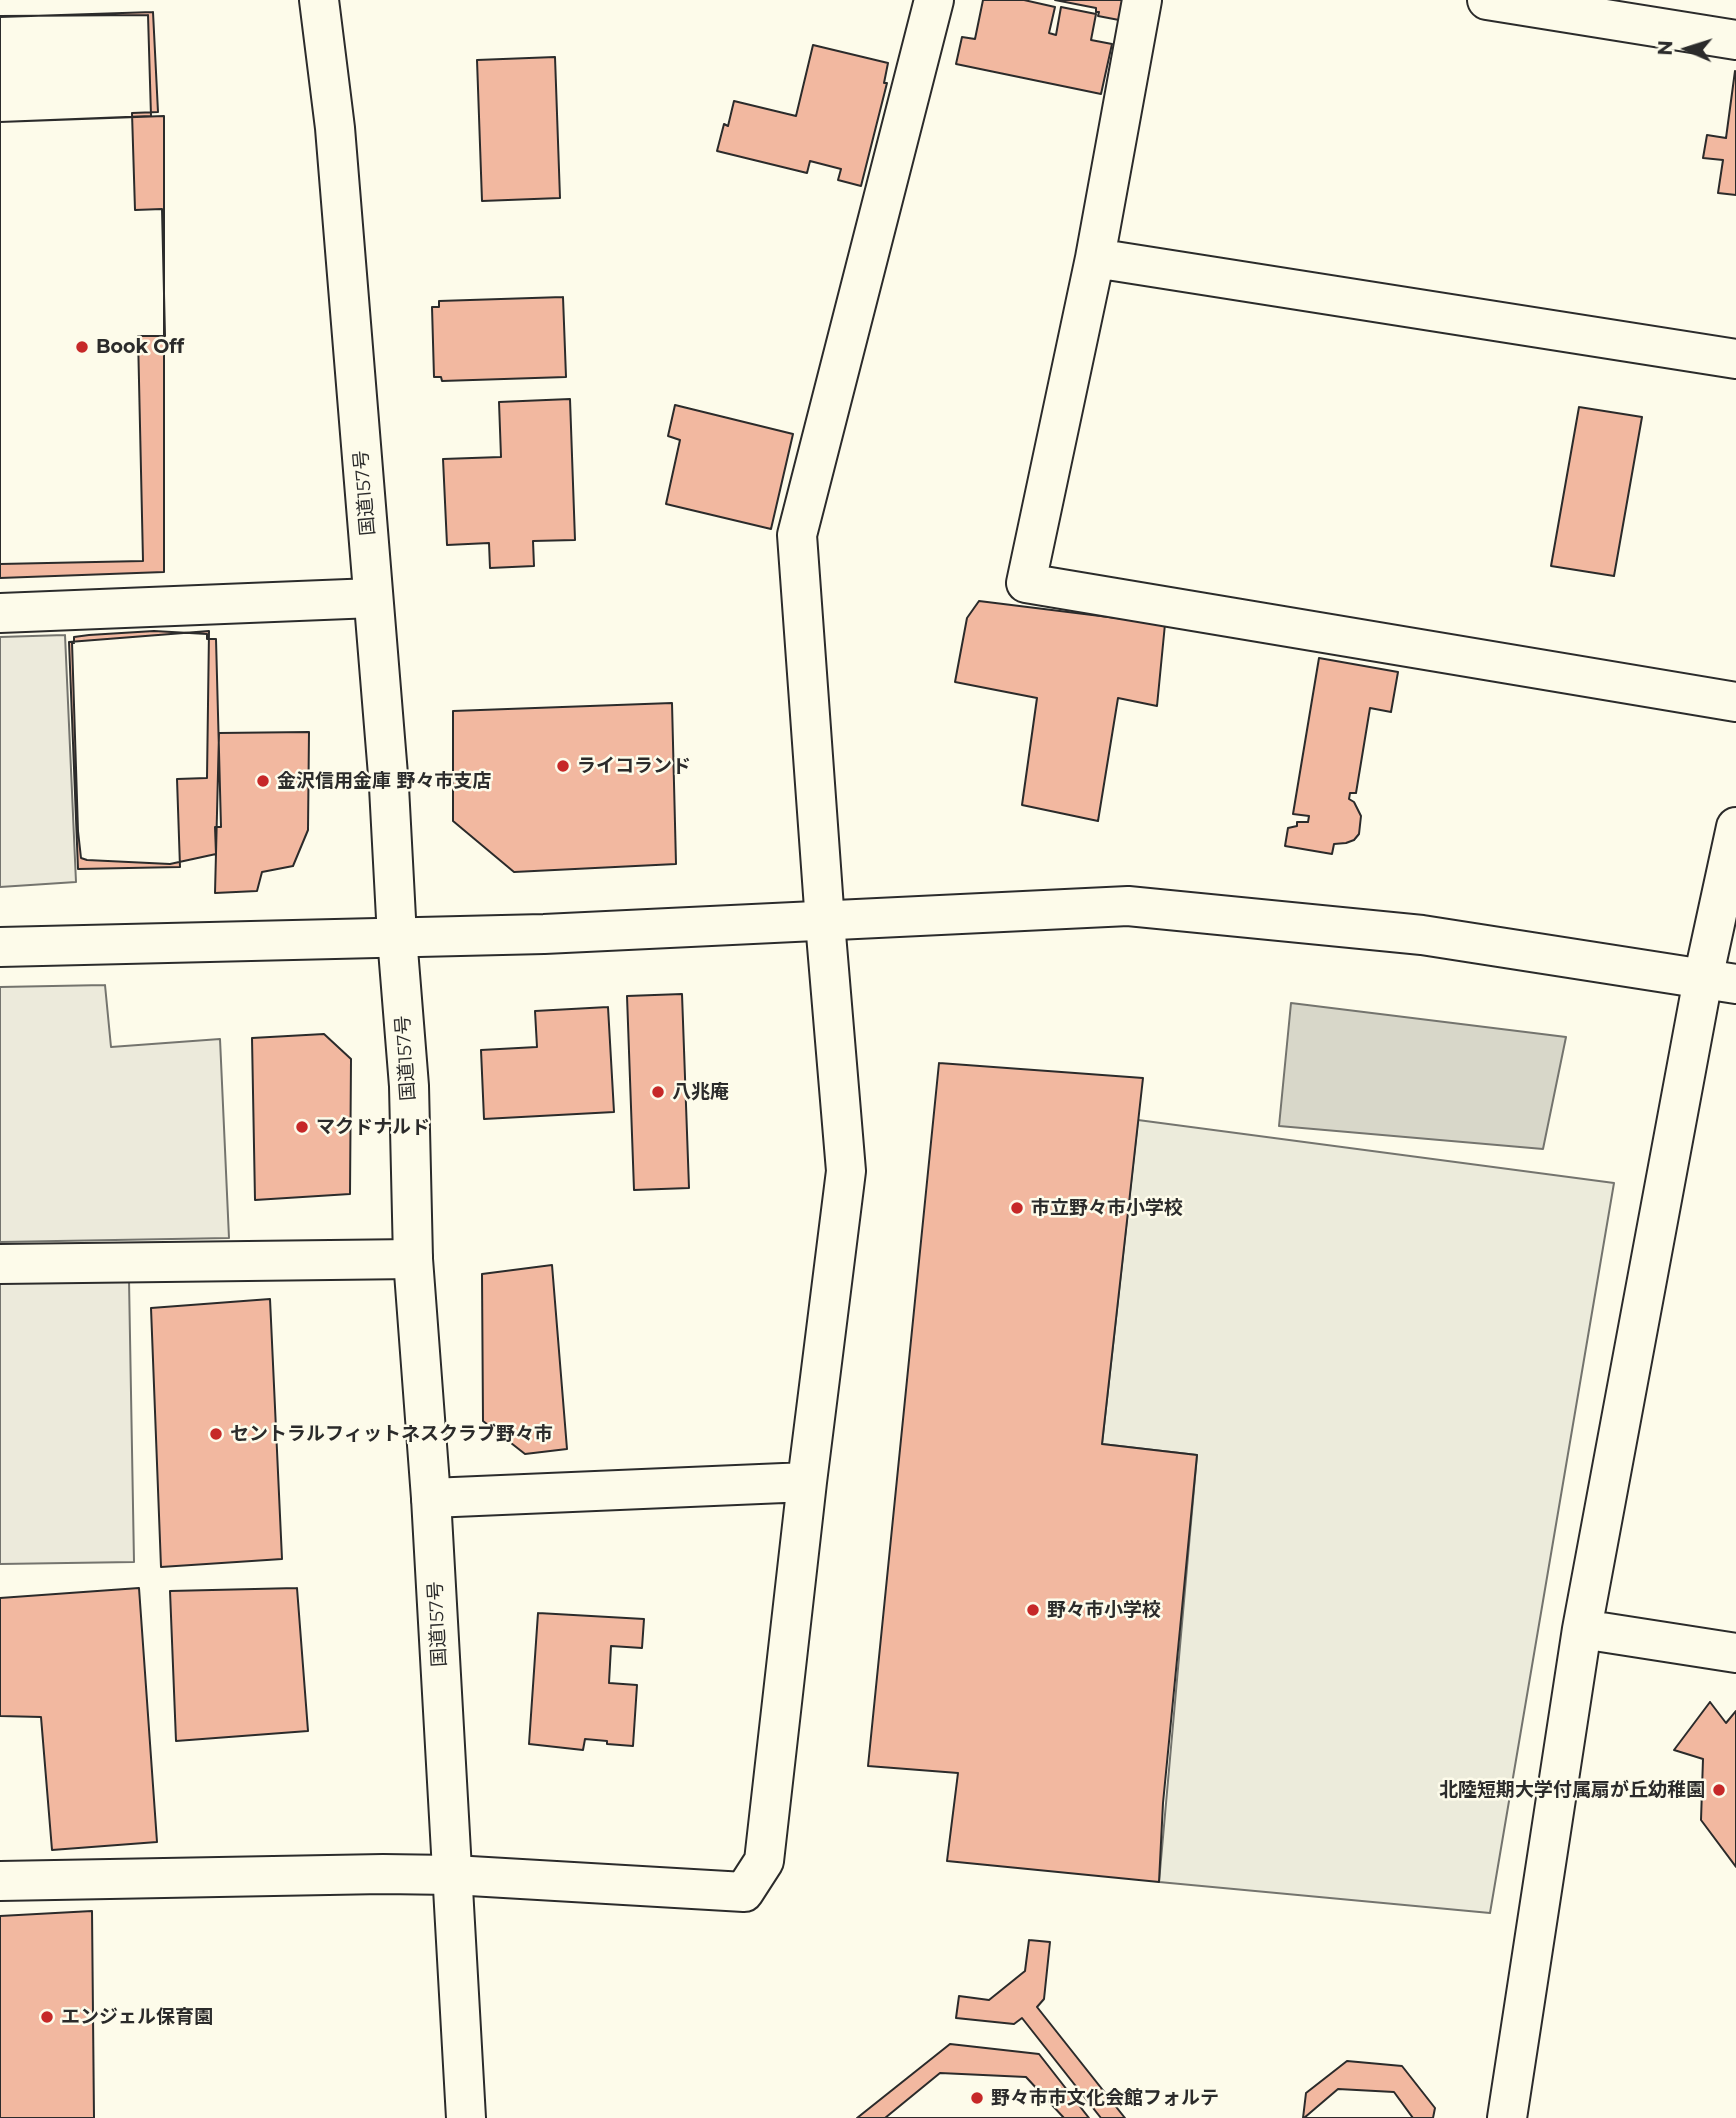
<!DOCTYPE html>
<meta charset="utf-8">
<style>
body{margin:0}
#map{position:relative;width:1736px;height:2118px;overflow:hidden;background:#fdfbea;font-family:Montserrat,sans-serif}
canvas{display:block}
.north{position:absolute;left:1652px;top:14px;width:70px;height:70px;-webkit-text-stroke:5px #fdfbea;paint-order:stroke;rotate:273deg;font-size:19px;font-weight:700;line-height:28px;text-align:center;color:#2b2b2b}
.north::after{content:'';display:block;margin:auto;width:24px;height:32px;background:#2b2b2b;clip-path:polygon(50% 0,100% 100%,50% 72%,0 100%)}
</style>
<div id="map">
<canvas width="1736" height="2118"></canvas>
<div class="north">N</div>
</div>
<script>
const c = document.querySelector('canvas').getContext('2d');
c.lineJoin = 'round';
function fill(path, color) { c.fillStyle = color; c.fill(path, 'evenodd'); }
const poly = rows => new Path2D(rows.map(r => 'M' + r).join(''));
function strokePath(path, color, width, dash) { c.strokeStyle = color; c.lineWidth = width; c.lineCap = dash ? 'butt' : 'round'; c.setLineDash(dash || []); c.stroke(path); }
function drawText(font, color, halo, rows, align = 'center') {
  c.font = font + ' Montserrat,"Noto Sans JP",sans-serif'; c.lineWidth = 5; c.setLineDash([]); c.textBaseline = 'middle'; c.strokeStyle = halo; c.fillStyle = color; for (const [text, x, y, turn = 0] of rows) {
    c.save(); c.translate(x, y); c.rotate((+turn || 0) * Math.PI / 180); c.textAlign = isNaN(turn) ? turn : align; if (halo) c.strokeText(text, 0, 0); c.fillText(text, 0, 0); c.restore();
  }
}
const green = poly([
 [1138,1120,1614,1183,1490,1913,1159,1882,1197,1455,1102,1444,1138,1120]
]);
fill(green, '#ecebdb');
strokePath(green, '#74746e', 2);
const parking = poly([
 [65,635,76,882,0,887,0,637,65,635],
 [105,985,111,1047,220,1039,229,1238,0,1242,0,987,105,985],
 [129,1280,134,1562,0,1564,0,1283,129,1280]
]);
fill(parking, '#eceadb');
strokePath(parking, '#74746e', 2);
const water = poly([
 [1291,1003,1566,1037,1543,1149,1279,1126,1291,1003]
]);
fill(water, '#d8d7c9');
strokePath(water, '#74746e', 2);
const building = poly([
 [983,0,1024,0,1055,7,1049,33,1056,35,1061,7,1096,14,1091,40,1112,44,1101,94,956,64,962,37,975,39,983,0],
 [1055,0,1123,0,1119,20,1098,16,1099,12,1096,12,1096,8,1055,0],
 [153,12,158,112,132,113,135,210,162,209,165,336,138,336,143,561,0,564,0,17,153,12],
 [148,15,151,116,0,122,0,16,148,15],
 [813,45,888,63,884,83,887,83,861,186,838,180,841,169,810,161,807,173,717,151,724,124,728,126,734,101,796,116,813,45],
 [555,57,560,198,482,201,477,60,555,57],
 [1735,71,1736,72,1736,195,1718,193,1723,160,1703,158,1707,135,1726,138,1735,71],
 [164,116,164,572,0,578,0,122,164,116],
 [563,297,566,377,442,381,441,377,434,377,432,307,439,307,439,301,563,297],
 [570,399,575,540,533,541,534,566,490,568,489,543,447,545,443,459,501,457,499,402,570,399],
 [675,405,793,434,771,529,666,504,680,440,668,436,675,405],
 [1579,407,1642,417,1614,576,1551,566,1579,407],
 [979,601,1165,624,1157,706,1118,698,1098,821,1022,805,1037,698,955,682,967,618,979,601],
 [154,631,207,634,207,639,216,639,221,827,215,827,216,854,170,864,87,860,81,858,78,831,72,642,74,643,74,637,89,635,154,631],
 [209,631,207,778,177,779,180,867,78,869,69,642,209,631],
 [1319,658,1398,672,1391,712,1370,708,1356,793,1350,793,1349,799,1354,802,1361,816,1359,834,1354,840,1346,843,1334,844,1332,854,1285,846,1288,828,1297,826,1297,822,1308,822,1309,816,1293,814,1319,658],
 [672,703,676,864,514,872,453,821,453,711,672,703],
 [309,732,308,830,293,866,262,872,257,891,215,893,219,733,309,732],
 [682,994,689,1188,634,1190,627,996,682,994],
 [608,1007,614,1112,484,1119,481,1050,537,1047,535,1011,608,1007],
 [324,1034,351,1059,350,1194,255,1200,252,1038,324,1034],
 [939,1063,1143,1078,1102,1444,1197,1455,1163,1803,1159,1882,947,1861,958,1773,868,1766,939,1063],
 [552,1265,567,1449,525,1454,483,1421,482,1274,552,1265],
 [270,1299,282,1559,161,1567,151,1308,270,1299],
 [139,1588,157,1842,52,1850,41,1717,0,1716,0,1598,139,1588],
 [297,1588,308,1731,176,1741,170,1591,297,1588],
 [538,1613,644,1619,642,1648,611,1646,609,1683,637,1685,633,1746,607,1744,607,1741,585,1739,583,1750,529,1744,538,1613],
 [1710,1702,1726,1723,1736,1711,1736,1867,1701,1820,1703,1759,1674,1750,1710,1702],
 [92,1911,94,2118,0,2118,0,1916,92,1911],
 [1029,1940,1050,1942,1044,1999,1037,2007,1125,2118,1101,2118,1022,2018,1014,2024,956,2018,959,1996,989,2000,1025,1971,1029,1940],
 [950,2044,1039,2054,1089,2118,857,2118,950,2044],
 [1347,2061,1402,2066,1435,2108,1433,2118,1303,2118,1306,2093,1347,2061],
 [940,2073,1026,2077,1064,2118,885,2118,940,2073],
 [1338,2089,1394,2092,1413,2118,1304,2118,1338,2089]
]);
fill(building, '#f2b8a0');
strokePath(building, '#2b2b2b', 2);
const minor = poly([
 [1487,0,1736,40],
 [1095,258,1142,0],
 [1736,359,1095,258,1026,583,1736,702],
 [0,613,373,598],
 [0,1264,413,1259],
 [431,1498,807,1482],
 [1582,1629,1736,1653],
 [453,1875,744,1892,764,1861,807,1482,846,1171,825,922,797,535,934,0],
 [1507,2118,1582,1629,1703,979,1736,827]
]);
const tertiary = poly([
 [0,947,544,934,1128,906,1422,935,1736,984],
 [0,1881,383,1874,453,1875]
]);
const trunk = poly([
 [319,0,335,128,389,787,397,937,409,1086,413,1259,431,1498,466,2118]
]);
strokePath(minor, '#2b2b2b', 42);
strokePath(tertiary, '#2b2b2b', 42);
strokePath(trunk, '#2b2b2b', 42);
strokePath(minor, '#fdfbea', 38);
strokePath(tertiary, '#fdfbea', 38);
strokePath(trunk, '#fdfbea', 38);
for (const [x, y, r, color] of [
 [82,347,7,"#c62828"],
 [563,766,7,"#c62828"],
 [263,781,7,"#c62828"],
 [658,1092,7,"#c62828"],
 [302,1127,7,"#c62828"],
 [1017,1208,7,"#c62828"],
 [216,1434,7,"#c62828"],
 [1033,1610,7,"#c62828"],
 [1719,1790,7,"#c62828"],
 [47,2017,7,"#c62828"],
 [977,2098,7,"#c62828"]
]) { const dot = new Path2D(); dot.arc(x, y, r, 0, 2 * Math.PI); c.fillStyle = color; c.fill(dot); strokePath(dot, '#fdfbea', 2.5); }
drawText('bold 19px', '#2b2b2b', '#fdfbea', [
 ["Book Off",96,347],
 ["ライコランド",577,766],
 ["金沢信用金庫 野々市支店",277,781],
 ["八兆庵",672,1092],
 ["マクドナルド",316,1127],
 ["市立野々市小学校",1031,1208],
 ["セントラルフィットネスクラブ野々市",230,1434],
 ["野々市小学校",1047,1610],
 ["北陸短期大学付属扇が丘幼稚園",1705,1790,"right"],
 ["エンジェル保育園",61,2017],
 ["野々市市文化会館フォルテ",991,2098]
], 'left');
drawText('19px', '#2b2b2b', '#fdfbea', [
 ["国道157号",365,493,-95],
 ["国道157号",406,1058,-94],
 ["国道157号",438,1624,-93]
]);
</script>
